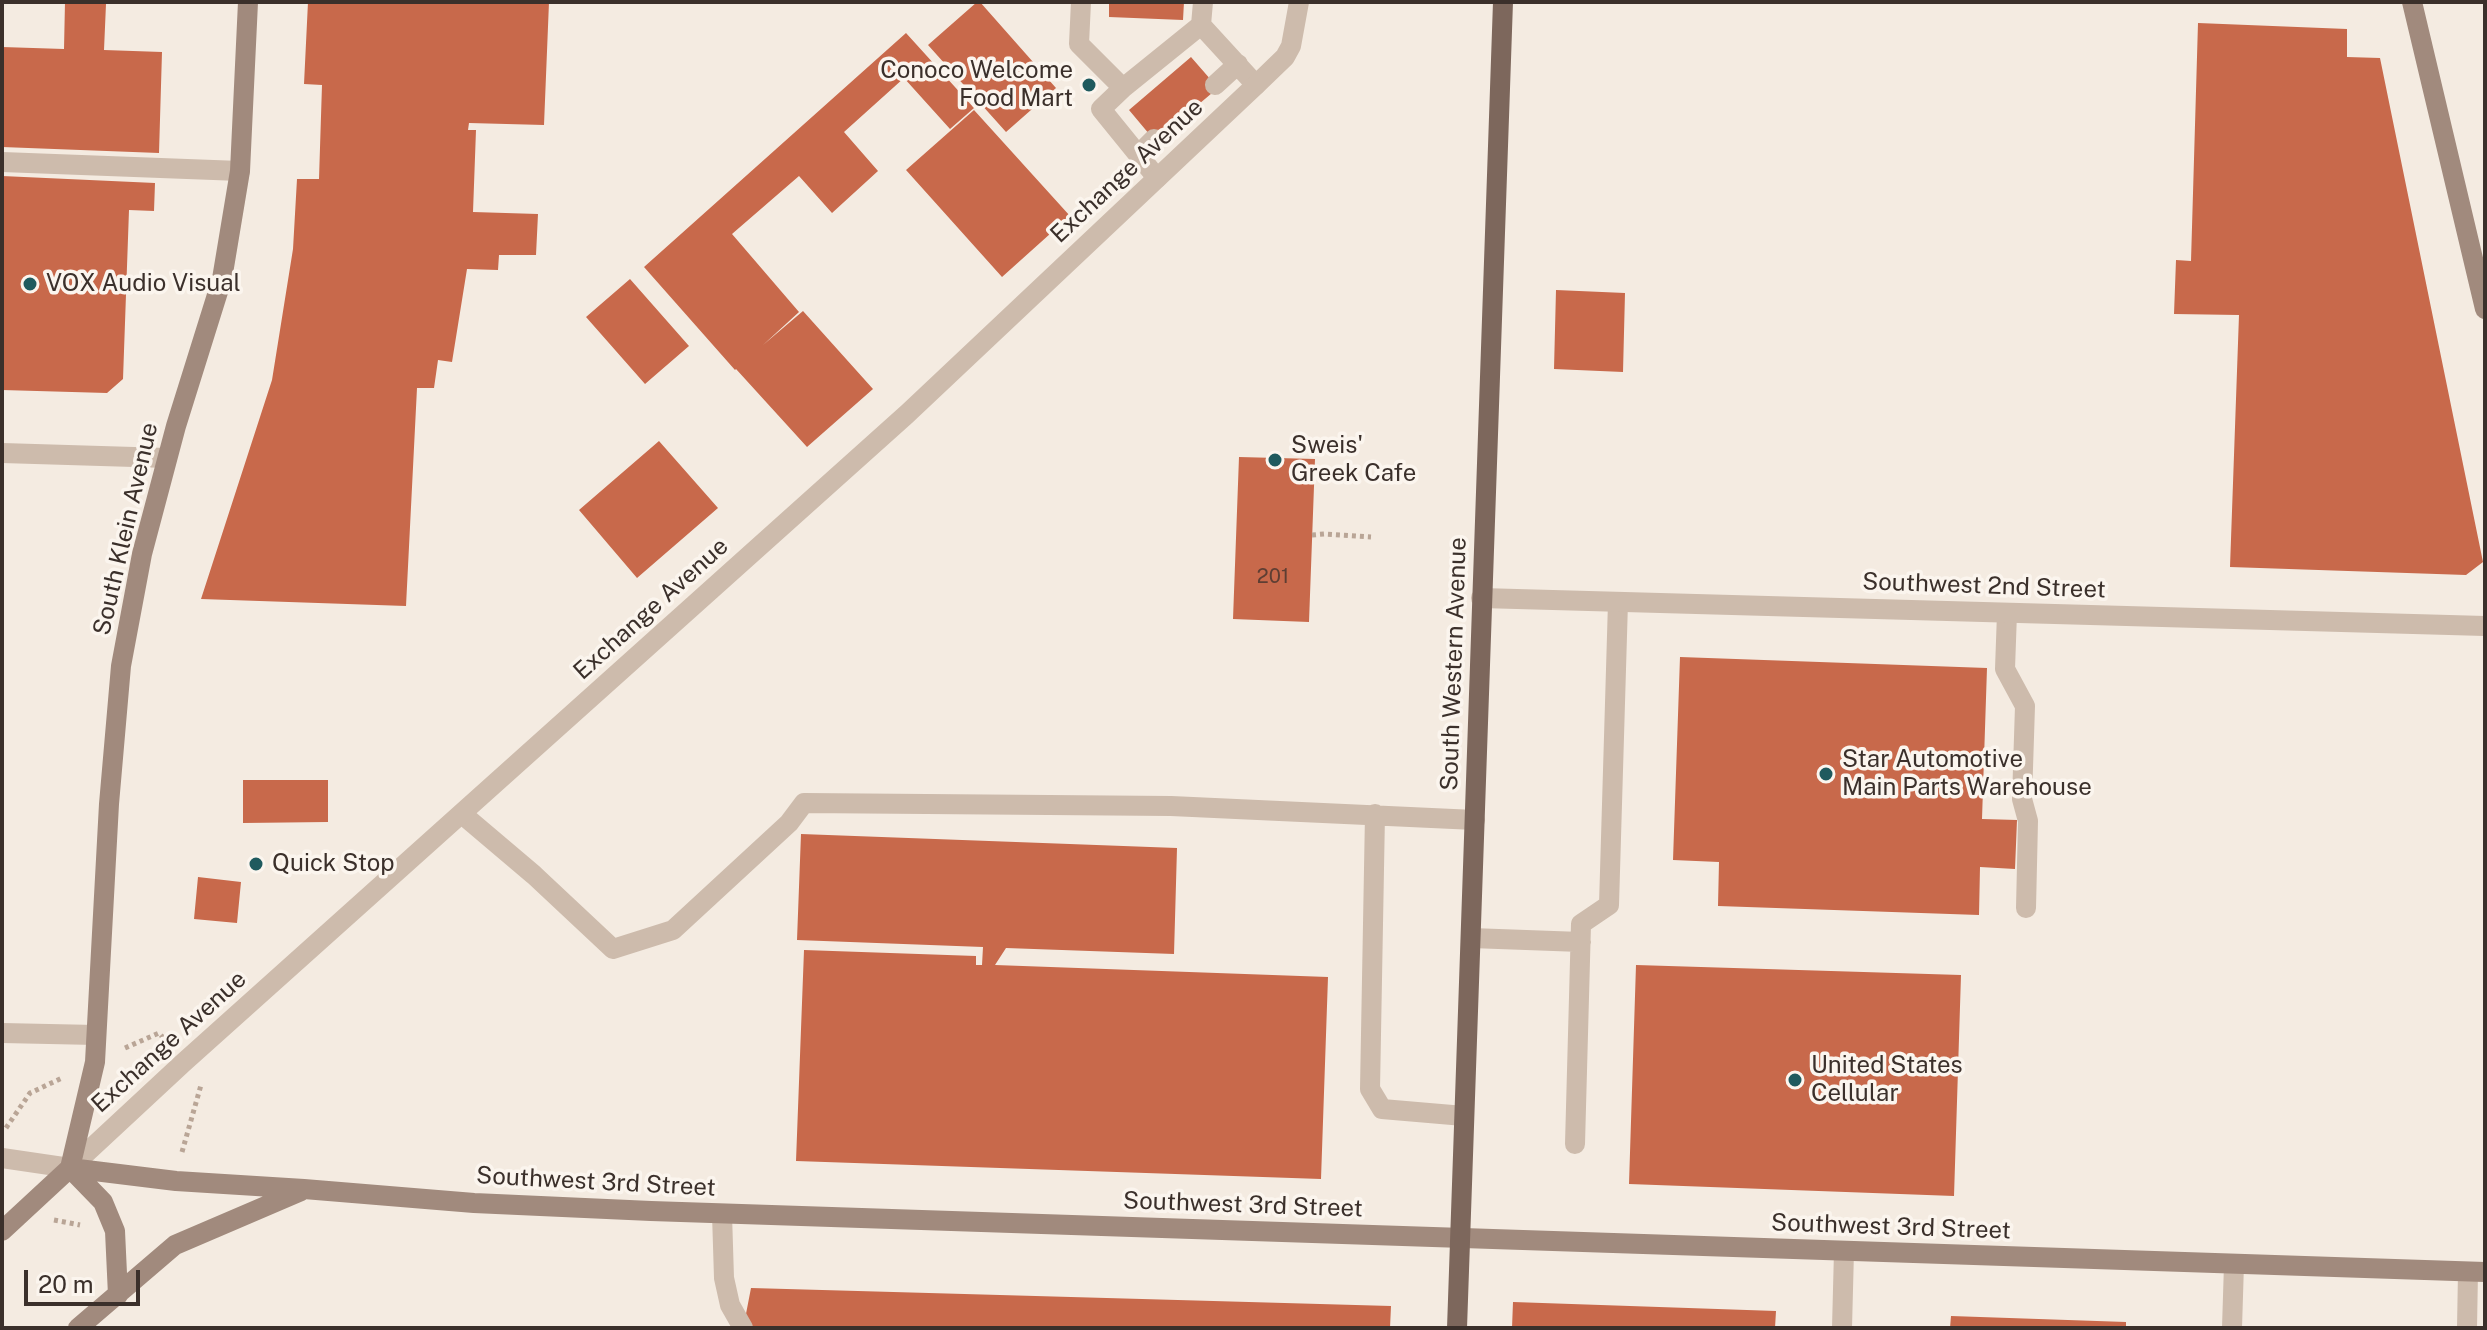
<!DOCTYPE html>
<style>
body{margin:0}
#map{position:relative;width:2487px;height:1330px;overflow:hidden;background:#f4ebe1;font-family:"Public Sans",sans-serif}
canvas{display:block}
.frame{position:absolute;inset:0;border:4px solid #3b302b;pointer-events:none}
.scale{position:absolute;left:24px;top:1270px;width:116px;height:36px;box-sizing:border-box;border:4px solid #3b302b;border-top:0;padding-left:10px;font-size:24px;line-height:28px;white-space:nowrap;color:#3b302b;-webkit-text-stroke:6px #fbf5ee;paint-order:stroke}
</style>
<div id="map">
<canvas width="2487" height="1330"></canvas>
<div class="frame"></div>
<div class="scale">20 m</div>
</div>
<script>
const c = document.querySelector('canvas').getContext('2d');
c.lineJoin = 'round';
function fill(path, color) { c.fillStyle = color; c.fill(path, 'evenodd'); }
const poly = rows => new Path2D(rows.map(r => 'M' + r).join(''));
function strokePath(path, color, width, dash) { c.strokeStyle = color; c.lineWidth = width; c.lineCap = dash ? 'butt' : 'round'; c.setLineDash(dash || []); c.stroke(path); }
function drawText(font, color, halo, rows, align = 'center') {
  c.font = font + ' "Public Sans",sans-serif'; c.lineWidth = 7; c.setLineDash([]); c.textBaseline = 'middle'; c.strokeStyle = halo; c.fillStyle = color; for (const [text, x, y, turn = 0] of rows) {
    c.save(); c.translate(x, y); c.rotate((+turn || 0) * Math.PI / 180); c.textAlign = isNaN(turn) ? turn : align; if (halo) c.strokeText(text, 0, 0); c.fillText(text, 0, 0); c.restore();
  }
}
fill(poly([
 [65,2,106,4,104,50,162,52,159,153,2,147,2,47,64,49],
 [308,2,549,2,544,125,469,123,468,130,476,130,473,212,538,214,536,255,499,255,498,270,467,269,452,362,438,360,434,388,417,388,406,606,201,599,272,380,293,249,297,179,319,179,322,85,304,84],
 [977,2,980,2,1056,88,1006,132,928,45],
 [1109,2,1184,2,1183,20,1109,17],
 [2198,23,2347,29,2347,57,2380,58,2483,562,2466,575,2230,567,2239,315,2174,314,2176,260,2191,261],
 [906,33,974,108,950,129,904,78,844,132,878,171,832,213,799,176,732,234,799,312,763,345,803,311,873,389,807,447,736,369,735,370,644,267],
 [1191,57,1218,88,1155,141,1129,110],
 [974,110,1070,216,1002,277,906,170],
 [2,176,155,183,154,211,129,210,123,379,107,393,2,390],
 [630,279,689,346,645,384,586,317],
 [1556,290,1625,293,1623,372,1554,369],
 [659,441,718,508,637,578,579,510],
 [1239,457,1315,459,1309,622,1233,619],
 [1680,657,1987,668,1982,819,2017,820,2015,869,1980,867,1979,915,1718,906,1719,862,1673,860],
 [243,780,328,780,328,822,243,823],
 [801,834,1177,848,1174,954,1006,948,995,965,1328,977,1321,1179,796,1161,804,950,976,956,976,965,982,965,983,947,797,940],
 [198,877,241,882,237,923,194,919],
 [1636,965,1961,975,1954,1196,1629,1184],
 [751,1288,1391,1306,1390,1328,754,1328,745,1319],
 [1513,1302,1776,1311,1775,1328,1512,1328],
 [1951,1316,2126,1322,2126,1328,1950,1328]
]), '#c8694b');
strokePath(poly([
 [1312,535,1324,534,1371,537],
 [125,1048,159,1033,165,1040],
 [6,1128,30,1093,62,1078],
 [182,1152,201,1085],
 [54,1220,80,1225]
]), '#b9a596', 5, [4, 4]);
strokePath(poly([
 [1081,2,1079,44,1123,88,1201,25,1256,85],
 [1201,25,1203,2],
 [1215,85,1238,64],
 [1123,88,1101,109,1157,178],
 [1139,154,1154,139],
 [2,162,240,171],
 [2007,613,2005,669,2025,706,2022,799,2028,821,2026,908],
 [462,814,534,875,613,949,673,930,789,823,804,803,1171,806,1475,820],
 [1375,814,1370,1089,1382,1109,1464,1116],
 [1471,938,1581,942],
 [2,1033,96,1035],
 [1575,1144,1581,924,1609,905,1618,602],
 [722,1214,724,1278,730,1305,743,1328],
 [1842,1328,1844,1251],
 [2232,1328,2234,1264],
 [2467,1328,2468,1272]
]), '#cdbbac', 20);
strokePath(poly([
 [2,453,167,458],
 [1481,598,2485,626],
 [2,1158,70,1168,183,1063,907,414,1256,85,1285,57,1291,46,1299,2]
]), '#cdbbac', 20);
strokePath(poly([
 [2412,2,2485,309],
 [70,1168,176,1181,304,1189,474,1203,651,1211,2485,1272],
 [70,1168,95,1062,109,804,121,666,142,554,176,426,222,279,240,171,248,2],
 [70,1168,103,1202,115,1231,118,1295],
 [2,1231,70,1168],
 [78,1328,175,1245,301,1191]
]), '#a18a7d', 20);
strokePath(poly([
 [1457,1328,1503,2]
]), '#7d675c', 20);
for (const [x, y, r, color] of [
 [1089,85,8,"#1f5a5e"],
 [30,284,8,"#1f5a5e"],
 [1275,460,8,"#1f5a5e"],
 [1826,774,8,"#1f5a5e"],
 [256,864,8,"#1f5a5e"],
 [1795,1080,8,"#1f5a5e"]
]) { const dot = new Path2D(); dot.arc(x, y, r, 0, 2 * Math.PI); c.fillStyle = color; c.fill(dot); strokePath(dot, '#fbf5ee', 3); }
drawText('20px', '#5e3e33', null, [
 ["201",1273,577]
]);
drawText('24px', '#3b302b', '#fbf5ee', [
 ["Conoco Welcome",1073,71,"right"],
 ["Food Mart",1073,99,"right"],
 ["VOX Audio Visual",46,284],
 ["Sweis'",1291,446],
 ["Greek Cafe",1291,474],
 ["Star Automotive",1842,760],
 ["Main Parts Warehouse",1842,788],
 ["Quick Stop",272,864],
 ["United States",1811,1066],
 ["Cellular",1811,1094]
], 'left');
drawText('24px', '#3b302b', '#fbf5ee', [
 ["Exchange Avenue",1127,171,-43],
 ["South Klein Avenue",126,529,-77],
 ["Southwest 2nd Street",1984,586,2],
 ["Exchange Avenue",651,609,-42],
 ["South Western Avenue",1454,664,-88],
 ["Exchange Avenue",169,1042,-42],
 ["Southwest 3rd Street",596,1182,3],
 ["Southwest 3rd Street",1243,1205,2],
 ["Southwest 3rd Street",1891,1227,2]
]);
</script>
